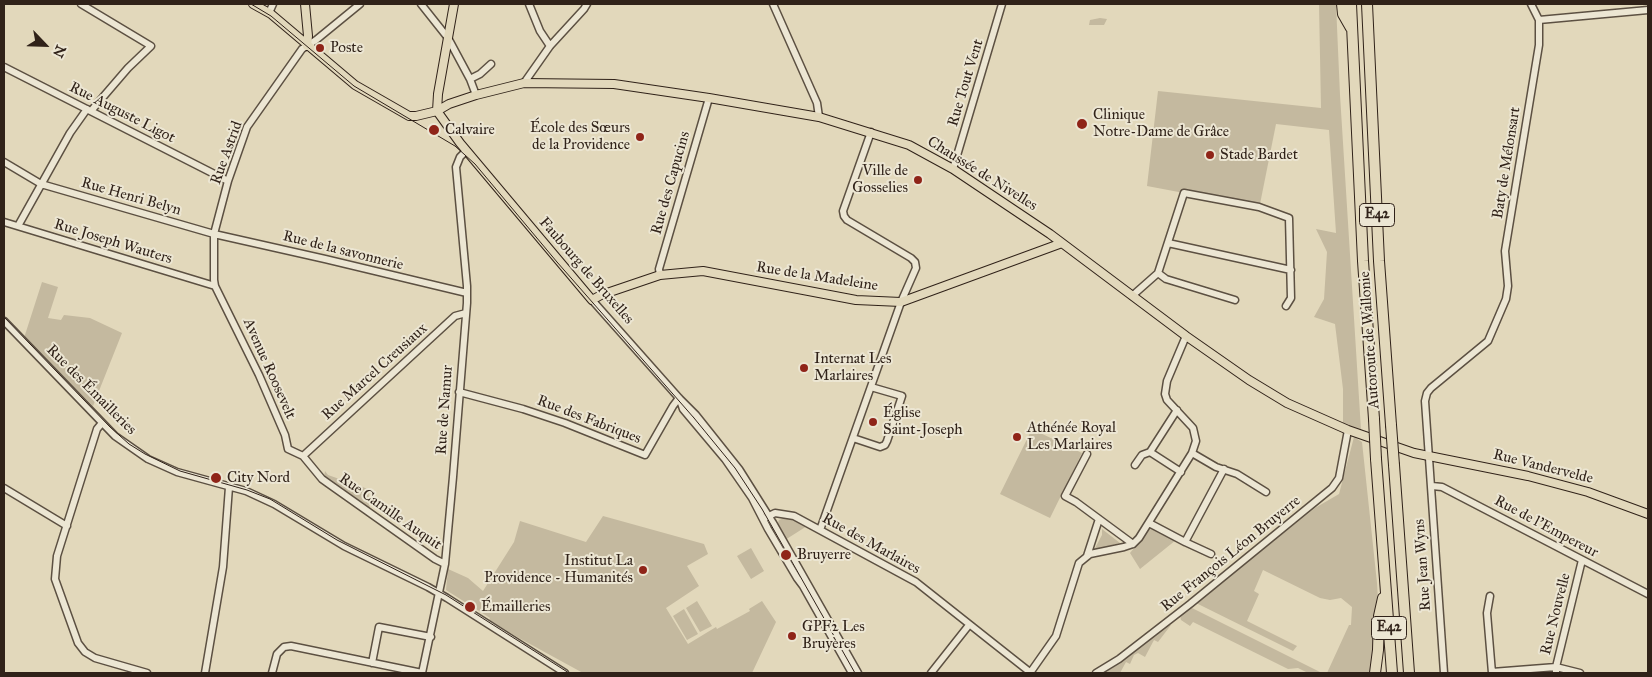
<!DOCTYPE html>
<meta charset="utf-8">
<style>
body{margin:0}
#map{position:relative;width:1652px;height:677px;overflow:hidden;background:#e2d8bb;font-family:"IM FELL Great Primer",serif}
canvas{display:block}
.frame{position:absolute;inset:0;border:5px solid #302219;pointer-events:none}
.north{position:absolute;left:20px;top:20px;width:50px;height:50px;-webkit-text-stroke:4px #ece6d3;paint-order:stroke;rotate:114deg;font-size:14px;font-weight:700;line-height:20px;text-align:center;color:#302219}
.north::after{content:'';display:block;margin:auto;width:18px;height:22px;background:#302219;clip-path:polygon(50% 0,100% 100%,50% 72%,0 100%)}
</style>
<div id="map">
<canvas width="1652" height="677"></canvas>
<div class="frame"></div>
<div class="north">N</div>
</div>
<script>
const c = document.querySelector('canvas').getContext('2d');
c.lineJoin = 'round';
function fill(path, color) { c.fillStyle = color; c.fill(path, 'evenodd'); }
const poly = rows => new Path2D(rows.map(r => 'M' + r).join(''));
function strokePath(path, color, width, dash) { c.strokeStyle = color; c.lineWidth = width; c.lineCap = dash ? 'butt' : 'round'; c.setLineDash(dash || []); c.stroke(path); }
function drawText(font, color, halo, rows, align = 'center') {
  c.font = font + ' "IM FELL Great Primer",serif'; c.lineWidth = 4; c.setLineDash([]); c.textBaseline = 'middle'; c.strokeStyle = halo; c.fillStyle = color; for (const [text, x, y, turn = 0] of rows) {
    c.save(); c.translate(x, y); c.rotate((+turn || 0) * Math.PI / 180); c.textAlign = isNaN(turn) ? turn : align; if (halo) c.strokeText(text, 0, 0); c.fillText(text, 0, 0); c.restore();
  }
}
fill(poly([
 [1319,4,1336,4,1340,95,1361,430,1343,428,1343,389,1335,324,1314,317,1324,299,1327,252,1316,229,1336,233,1329,130,1276,124,1260,204,1184,193,1147,186,1158,91,1321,108],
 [1100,18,1107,19,1104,25,1089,25,1090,20],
 [42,282,58,287,48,318,61,320,64,315,90,318,122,333,93,406,24,338],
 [1032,429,1082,453,1050,518,1000,494],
 [1354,437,1362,442,1377,583,1379,616,1374,673,1327,673,1349,625,1351,625,1352,607,1341,598,1330,600,1320,598,1263,570,1254,591,1259,594,1247,621,1297,646,1293,651,1196,603,1315,508,1339,494],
 [325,471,328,475,368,489,370,509,372,511,329,484,324,477],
 [603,516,704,544,708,554,687,566,699,586,666,608,688,644,716,627,717,629,750,611,749,609,762,601,776,622,752,673,583,673,519,638,489,620,490,618,446,590,448,569,468,578,483,591,514,542,520,521,586,542],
 [787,517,807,526,785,540,777,525,779,520],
 [1152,526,1176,540,1140,569,1130,553],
 [1102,529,1120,543,1094,550,1102,535],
 [751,548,764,571,751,579,737,556],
 [697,601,712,626,700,632,686,608],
 [1188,606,1322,673,1308,673,1298,668,1288,669,1193,622,1190,626,1181,620,1180,615],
 [684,609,698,634,687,640,673,616],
 [1168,625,1171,625,1158,642,1154,640,1145,657,1138,653,1134,655,1130,664,1126,662,1120,673,1103,672]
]), '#c4b99f');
const minor = poly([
 [81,4,151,46,128,68,91,111],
 [360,4,316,40,302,49,247,127,228,181,214,234,214,280,215,286,259,375,285,435,288,449,303,456,322,479,329,484,435,559,445,564],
 [421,4,448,38,470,79,476,95],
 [529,4,540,31,550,46],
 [773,4,817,103,819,117],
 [269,13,273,4],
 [1539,20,1648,10],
 [4,67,228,181],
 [470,79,480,74,491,64],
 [524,83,550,46,584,9,587,4],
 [4,162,41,184,214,234,325,259,467,293],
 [953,169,1002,4],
 [4,222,215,286],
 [18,226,70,133,87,109],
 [1168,243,1291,270],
 [1158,273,1166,279,1235,300],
 [660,275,659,269,709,98],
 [1132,296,1158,273,1184,193,1259,207,1289,218,1291,298,1286,306],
 [592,300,679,398,696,415,739,469,773,523,858,673],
 [4,321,115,436,148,459,177,472,246,491,274,504,344,546,428,587,447,598,565,673],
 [459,392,523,409,565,423,645,455,673,406,679,398],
 [680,400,683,409,725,459,752,498,768,529,797,578,803,586,852,673],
 [1177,410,1150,452,1181,472],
 [102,423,97,429,57,556,55,579,78,643,85,652,95,658,147,673],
 [853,438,880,447,885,445,887,441,902,396,871,387],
 [1192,453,1216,467,1237,474,1266,492],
 [1087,454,1065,496,1076,502,1133,544],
 [303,456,455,316,466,313],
 [1135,465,1142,455,1150,452],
 [1432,486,1442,487,1648,594],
 [4,488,67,526],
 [767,517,775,513,794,516,916,582,1031,673],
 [1149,523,1185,542,1211,554],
 [820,530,901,302,916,268,915,262,911,258,847,220,844,216,843,211,871,132],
 [1185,542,1224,469],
 [1087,556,1099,519],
 [1490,596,1487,613,1492,673,1492,672,1556,667,1580,673],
 [372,663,379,627,431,637],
 [205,673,223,567,229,487],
 [272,673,277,654,284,647,291,646,422,673],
 [422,673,445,564,453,477,467,303,467,286,456,167,460,157,466,151],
 [931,673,969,625],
 [1030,673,1056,636,1079,563,1090,554,1124,547,1133,544,1139,538,1192,453,1196,441,1193,428,1167,400,1165,394,1167,381,1186,336],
 [1096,673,1119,659,1190,604,1332,488,1339,478,1348,430],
 [1444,673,1425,401,1427,393,1431,388,1488,341,1506,299,1508,286,1505,251,1539,45,1539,20,1531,4],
 [1556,673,1556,667,1582,560]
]);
const major = poly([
 [253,4,271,14,355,85,409,116,416,116,437,111,449,104,476,95,524,83,614,84,709,98,819,117,909,145,953,169,1050,234,1186,336,1249,380,1287,403,1348,430,1414,453,1528,476,1588,492,1648,514],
 [305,4,308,36,307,46],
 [454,4,438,94,437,111,460,143,592,300,601,295,660,275,703,271,856,300,901,302,1062,243]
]);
const highway = poly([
 [1342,4,1343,14,1351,28],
 [1351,4,1363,261,1374,419],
 [1367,4,1379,261,1391,425],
 [1376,459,1392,673],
 [1394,465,1409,673],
 [1375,673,1378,650,1379,616,1383,598]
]);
strokePath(minor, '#5c5042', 9);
strokePath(major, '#302219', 10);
strokePath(highway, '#302219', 12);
strokePath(minor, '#ece6d3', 6);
strokePath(major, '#e2d8bb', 8);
strokePath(highway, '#e2d8bb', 10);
strokePath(poly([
 [251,4,271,16,354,86,455,146,475,164,557,262,694,418,735,468,762,509,855,673],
 [4,317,110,427,129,444,145,454,180,471,247,490,270,499,337,540,446,595,569,673]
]), '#302219', 1);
const highwayBridge = poly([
 [1374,419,1376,459],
 [1391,425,1394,465]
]);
strokePath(highwayBridge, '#302219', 12, []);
strokePath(highwayBridge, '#e2d8bb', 10);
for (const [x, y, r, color] of [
 [320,48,5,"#8f2418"],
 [1082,124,6,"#8f2418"],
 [434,130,6,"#8f2418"],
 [640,137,5,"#8f2418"],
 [1210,155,5,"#8f2418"],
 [918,180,5,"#8f2418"],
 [804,368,5,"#8f2418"],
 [873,422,5,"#8f2418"],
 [1017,437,5,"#8f2418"],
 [216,478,6,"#8f2418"],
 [786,555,6,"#8f2418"],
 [643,570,5,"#8f2418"],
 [470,607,6,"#8f2418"],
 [792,636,5,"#8f2418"]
]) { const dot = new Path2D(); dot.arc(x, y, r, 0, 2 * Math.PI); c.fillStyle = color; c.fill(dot); strokePath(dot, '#ece6d3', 2); }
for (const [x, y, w] of [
 [1377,215,35],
 [1389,628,35]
]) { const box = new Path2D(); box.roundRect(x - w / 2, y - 11.5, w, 23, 4); c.fillStyle = '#ece6d3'; c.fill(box); strokePath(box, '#302219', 1); }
drawText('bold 14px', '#302219', null, [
 ["E42",1377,215],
 ["E42",1389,628]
]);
drawText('15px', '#302219', '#ece6d3', [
 ["Poste",330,48],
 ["Clinique",1093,115],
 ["Notre-Dame de Grâce",1093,132],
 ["École des Sœurs",630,128,"right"],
 ["de la Providence",630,145,"right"],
 ["Calvaire",445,130],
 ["Stade Bardet",1220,155],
 ["Ville de",908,171,"right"],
 ["Gosselies",908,188,"right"],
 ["Internat Les",814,359],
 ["Marlaires",814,376],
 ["Église",883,413],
 ["Saint-Joseph",883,430],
 ["Athénée Royal",1027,428],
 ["Les Marlaires",1027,445],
 ["City Nord",227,478],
 ["Bruyerre",797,555],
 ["Institut La",633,561,"right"],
 ["Providence - Humanités",633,578,"right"],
 ["Émailleries",481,607],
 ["GPF2 Les",802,627],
 ["Bruyères",802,644]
], 'left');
drawText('15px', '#302219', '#ece6d3', [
 ["Rue Tout Vent",966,83,-73],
 ["Rue Auguste Ligot",122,113,27],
 ["Rue Astrid",227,153,-70],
 ["Baty de Mélonsart",1507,163,-81],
 ["Chaussée de Nivelles",982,174,32],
 ["Rue des Capucins",671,183,-74],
 ["Rue Henri Belyn",131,197,16],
 ["Rue Joseph Wauters",113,242,17],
 ["Rue de la savonnerie",343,251,14],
 ["Faubourg de Bruxelles",586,271,49],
 ["Rue de la Madeleine",817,277,9],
 ["Autoroute de Wallonie",1370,340,-94],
 ["Avenue Roosevelt",269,369,66],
 ["Rue Marcel Creusiaux",375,372,-42],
 ["Rue des Émailleries",91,390,45],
 ["Rue de Namur",445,410,-86],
 ["Rue des Fabriques",589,420,21],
 ["Rue Vandervelde",1543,467,14],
 ["Rue Camille Auquit",390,512,35],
 ["Rue de l'Empereur",1546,527,28],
 ["Rue des Marlaires",871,544,29],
 ["Rue François Léon Bruyerre",1231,554,-39],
 ["Rue Jean Wyns",1423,565,-94],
 ["Rue Nouvelle",1556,614,-76]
]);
</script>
